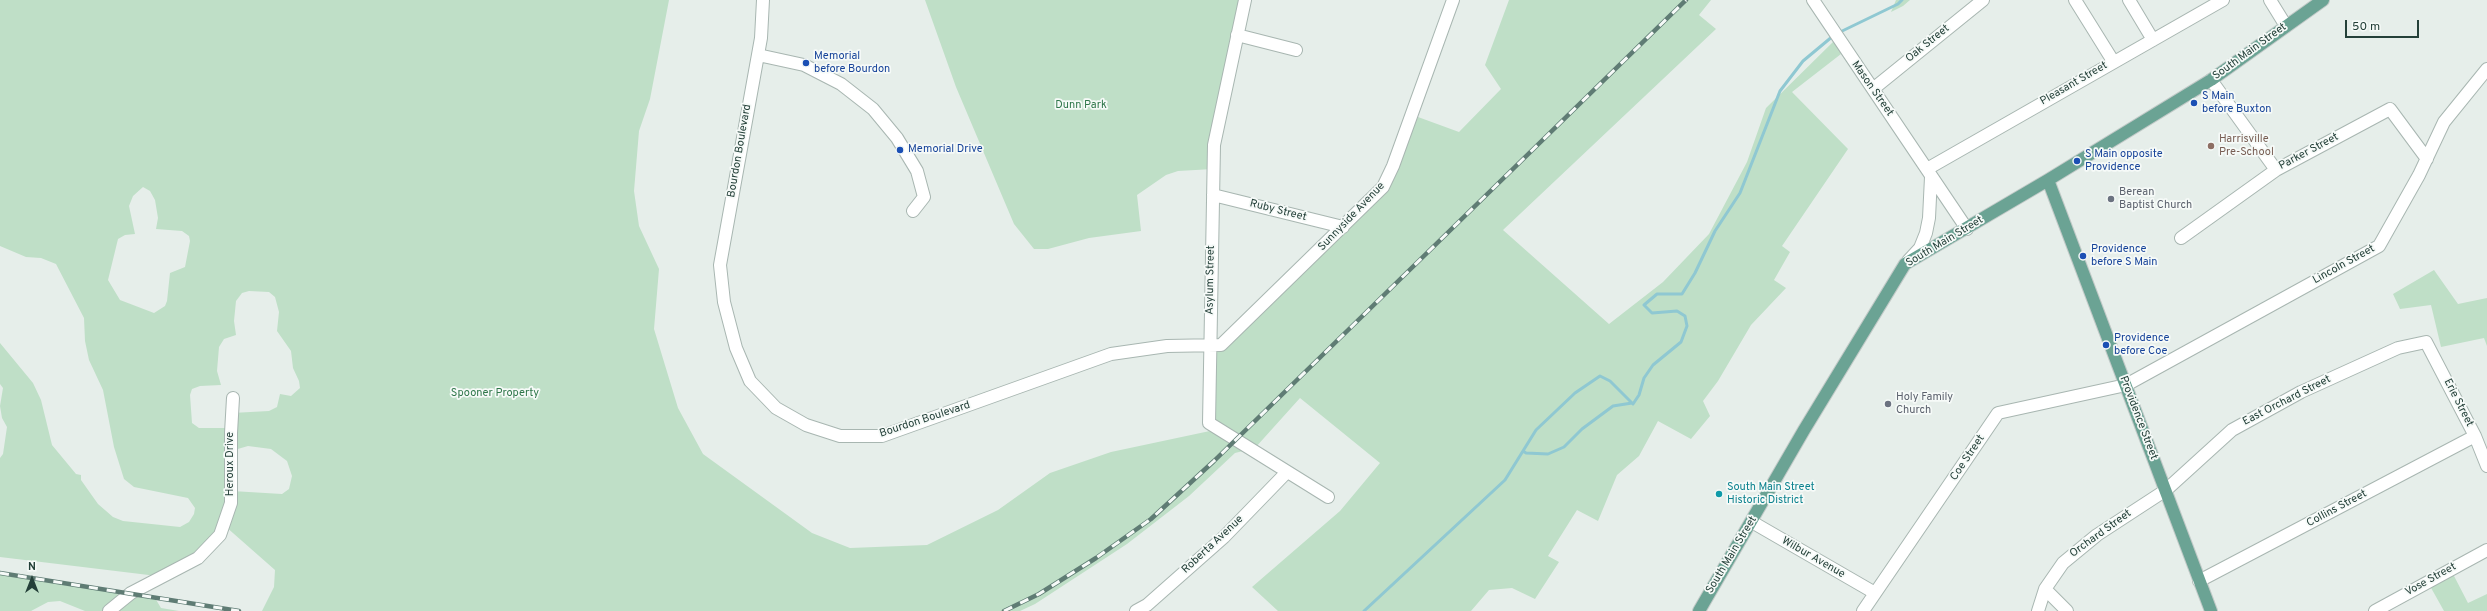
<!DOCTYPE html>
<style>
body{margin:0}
#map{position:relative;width:2487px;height:611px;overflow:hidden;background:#e6eeea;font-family:Overpass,sans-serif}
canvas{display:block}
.north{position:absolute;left:12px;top:559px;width:40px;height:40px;-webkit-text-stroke:3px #f6faf8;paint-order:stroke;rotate:0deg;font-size:11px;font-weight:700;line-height:16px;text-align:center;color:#244039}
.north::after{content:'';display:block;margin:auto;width:14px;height:18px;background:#244039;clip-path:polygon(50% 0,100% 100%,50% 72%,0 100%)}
.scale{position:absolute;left:2345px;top:20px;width:74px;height:18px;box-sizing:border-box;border:2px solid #244039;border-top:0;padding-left:5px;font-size:12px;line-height:14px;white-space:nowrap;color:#244039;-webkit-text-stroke:3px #f6faf8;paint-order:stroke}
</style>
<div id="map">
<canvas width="2487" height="611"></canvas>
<div class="north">N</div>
<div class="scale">50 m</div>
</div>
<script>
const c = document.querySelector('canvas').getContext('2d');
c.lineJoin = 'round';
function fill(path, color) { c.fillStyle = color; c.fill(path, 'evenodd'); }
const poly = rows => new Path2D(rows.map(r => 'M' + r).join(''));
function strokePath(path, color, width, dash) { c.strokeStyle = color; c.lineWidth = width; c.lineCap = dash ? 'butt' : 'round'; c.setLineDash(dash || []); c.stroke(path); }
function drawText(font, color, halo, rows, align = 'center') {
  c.font = font + ' Overpass,sans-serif'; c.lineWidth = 3.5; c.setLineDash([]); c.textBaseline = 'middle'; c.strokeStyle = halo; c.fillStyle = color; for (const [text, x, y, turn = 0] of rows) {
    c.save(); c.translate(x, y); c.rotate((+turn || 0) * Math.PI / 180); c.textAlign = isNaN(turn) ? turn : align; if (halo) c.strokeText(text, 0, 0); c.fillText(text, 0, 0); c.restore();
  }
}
fill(poly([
 [0,0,669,0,650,99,639,131,634,191,639,226,659,269,654,329,678,408,703,454,812,533,850,548,927,545,998,510,1050,473,1111,452,1224,428,1207,417,1209,346,1222,346,1387,185,1418,117,1459,132,1501,89,1485,65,1509,0,1711,0,1699,15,1716,29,1503,230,1609,324,1663,282,1709,234,1747,162,1766,108,1834,41,1841,54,1792,92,1848,149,1782,246,1790,252,1774,280,1786,288,1751,325,1718,381,1703,401,1710,416,1691,439,1658,421,1639,456,1617,475,1598,521,1577,510,1548,556,1559,562,1535,599,1512,588,1489,590,1471,611,1278,611,1252,587,1340,511,1380,463,1300,398,1255,448,1235,453,1189,496,1127,544,1035,604,1020,611,262,611,274,587,275,570,225,526,211,544,157,576,0,557,0,458,3,454,7,427,2,418,0,406,3,388,0,384,0,343,33,383,41,400,52,445,76,474,81,475,81,480,98,504,113,517,123,521,180,527,189,522,194,514,195,508,188,498,134,487,124,479,114,447,103,390,89,360,85,341,84,318,56,264,41,258,26,257,0,246],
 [143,187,150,191,155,200,158,218,156,229,182,231,189,236,190,241,185,267,170,273,167,301,165,306,154,313,120,300,108,280,118,239,125,235,135,234,129,206,133,196],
 [249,291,269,292,275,297,279,312,277,331,291,351,293,368,299,381,300,388,291,396,280,394,277,407,269,411,232,413,230,428,199,428,192,423,190,395,192,389,200,386,221,385,217,371,219,347,224,339,236,335,234,321,236,301,242,293],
 [248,446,271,449,287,461,292,476,289,489,282,494,232,491,231,451],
 [925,0,1245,0,1213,169,1178,171,1166,175,1137,195,1141,231,1089,238,1048,249,1034,249,1014,224,956,87],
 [1896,0,1910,0,1903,6,1891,12],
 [2434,270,2458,304,2487,298,2487,346,2484,338,2441,347,2431,305,2400,309,2393,294],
 [0,574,155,598,161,608,179,611,85,611,60,601,48,602,31,611,0,611],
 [2453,574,2468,603,2487,594,2487,611,2444,611,2430,586]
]), '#bfdfc7');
strokePath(poly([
 [1838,33,1898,4,1902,0],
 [1523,451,1526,453,1548,454,1564,447,1582,429,1613,406,1632,403],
 [1364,611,1505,480,1536,430,1575,393,1600,376,1610,381,1633,404,1639,395,1644,378,1653,365,1681,342,1687,326,1685,316,1677,311,1652,313,1644,305,1657,294,1682,294,1695,273,1715,231,1740,193,1780,91,1803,61,1833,36]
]), '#8fc8d2', 3);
const minor = poly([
 [763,0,761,38,720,265,724,302,736,348,750,381,776,408,806,425,840,436,882,436,1111,354,1167,346,1221,345,1383,187,1393,166,1453,0],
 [1245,0,1214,145,1209,423,1328,497],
 [1813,0,1967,229],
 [2075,0,2113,61],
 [2129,0,2153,40],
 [2270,0,2286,26],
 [1237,35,1296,50],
 [758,55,804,65,841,84,873,109,897,138,917,171,924,197,913,211],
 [2211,80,2276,170],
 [1873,89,1983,0],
 [1927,169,2223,0],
 [1213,195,1343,227],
 [2181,238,2276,170,2390,109,2427,159],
 [1908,261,1920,248,1926,233,1929,218,1931,177],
 [1752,522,1875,593],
 [2199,581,2475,436],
 [2045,589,2067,611],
 [109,611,131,593,198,558,220,535,231,503,231,433,233,398],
 [1136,611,1147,605,1224,537,1286,473],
 [1863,611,1998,413,2126,385,2379,246,2419,175,2444,122,2487,69],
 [2038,611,2045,589,2063,563,2097,535,2166,490,2232,430,2301,392,2398,348,2426,342,2475,436,2487,466],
 [2375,611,2487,550]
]);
const major = poly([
 [2048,180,2211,611],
 [1699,611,1804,430,1905,264,2048,180,2211,80,2323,0]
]);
strokePath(minor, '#a8b6b1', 14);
strokePath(major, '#c2cac8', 14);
strokePath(minor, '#fff', 12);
strokePath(major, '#6ba394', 12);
const rail = poly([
 [0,573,239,611],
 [1004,611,1039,594,1096,558,1151,519,1214,461,1686,0]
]);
strokePath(rail, '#5f7c74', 4.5);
strokePath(rail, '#f6faf8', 3, [9]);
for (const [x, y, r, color] of [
 [806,63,4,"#1a4fb4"],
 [2194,103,4,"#1a4fb4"],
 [2211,146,4,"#8d6e63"],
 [900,150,4,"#1a4fb4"],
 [2077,161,4,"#1a4fb4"],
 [2111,199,4,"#6b7280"],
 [2083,256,4,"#1a4fb4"],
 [2106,345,4,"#1a4fb4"],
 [1888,404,4,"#6b7280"],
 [1719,494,4,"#0f9aa8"]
]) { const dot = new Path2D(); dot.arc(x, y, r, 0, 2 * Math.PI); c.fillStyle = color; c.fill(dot); strokePath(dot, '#f6faf8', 1.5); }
drawText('11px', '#244039', '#f6faf8', [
 ["Oak Street",1928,44,-39],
 ["South Main Street",2250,52,-36],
 ["Pleasant Street",2074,84,-30],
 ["Mason Street",1872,89,55],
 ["Bourdon Boulevard",740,151,-80],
 ["Parker Street",2309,152,-28],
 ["Ruby Street",1278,211,14],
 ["Sunnyside Avenue",1352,217,-46],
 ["South Main Street",1945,242,-31],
 ["Lincoln Street",2344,265,-29],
 ["Asylum Street",1211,280,-89],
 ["East Orchard Street",2287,401,-27],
 ["Erie Street",2458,403,63],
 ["Providence Street",2138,418,69],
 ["Bourdon Boulevard",925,420,-18],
 ["Coe Street",1968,458,-56],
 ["Heroux Drive",231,464,-90],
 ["Collins Street",2337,509,-28],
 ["Orchard Street",2101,534,-36],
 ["Roberta Avenue",1213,545,-43],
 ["South Main Street",1732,555,-59],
 ["Wilbur Avenue",1813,558,30],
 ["Vose Street",2431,580,-29]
]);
drawText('11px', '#164399', '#f6faf8', [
 ["Memorial",814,57],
 ["before Bourdon",814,70],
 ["S Main",2202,97],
 ["before Buxton",2202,110],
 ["Memorial Drive",908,150],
 ["S Main opposite",2085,155],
 ["Providence",2085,168],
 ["Providence",2091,250],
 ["before S Main",2091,263],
 ["Providence",2114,339],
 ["before Coe",2114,352]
], 'left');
drawText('11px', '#2f774a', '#f6faf8', [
 ["Dunn Park",1081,106],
 ["Spooner Property",495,394]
]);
drawText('11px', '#785e54', '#f6faf8', [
 ["Harrisville",2219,140],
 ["Pre-School",2219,153]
], 'left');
drawText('11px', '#5b616d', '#f6faf8', [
 ["Berean",2119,193],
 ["Baptist Church",2119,206],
 ["Holy Family",1896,398],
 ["Church",1896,411]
], 'left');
drawText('11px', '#0d838f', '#f6faf8', [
 ["South Main Street",1727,488],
 ["Historic District",1727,501]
], 'left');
</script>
